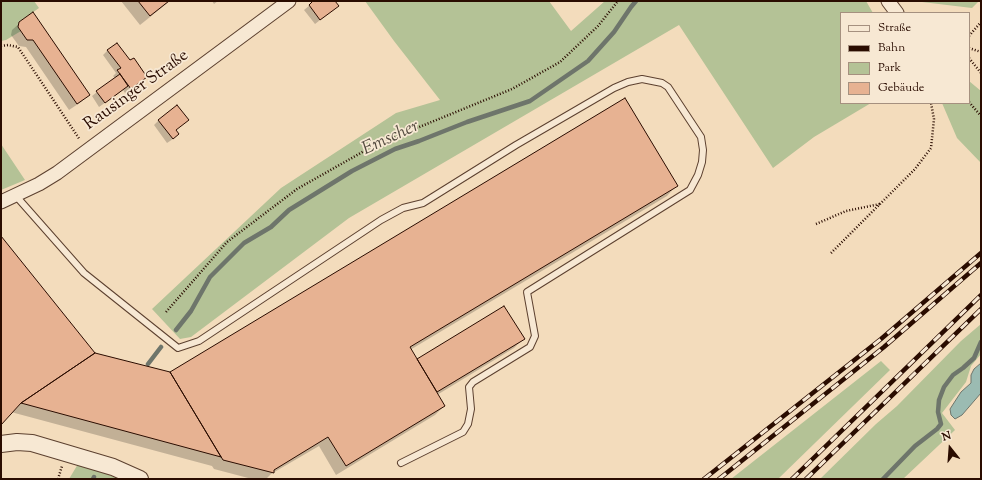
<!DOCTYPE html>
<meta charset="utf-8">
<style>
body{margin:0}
#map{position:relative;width:982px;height:480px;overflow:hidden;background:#f3dcbc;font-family:"Sorts Mill Goudy",serif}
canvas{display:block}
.frame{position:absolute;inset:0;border:2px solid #2a0c00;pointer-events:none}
.legend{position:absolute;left:840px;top:12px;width:130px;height:92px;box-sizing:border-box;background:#f7e8d3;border:1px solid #a5907f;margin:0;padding:5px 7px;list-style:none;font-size:12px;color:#2a0c00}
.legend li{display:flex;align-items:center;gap:8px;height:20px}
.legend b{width:20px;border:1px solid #a5907f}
.north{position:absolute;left:930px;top:428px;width:40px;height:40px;-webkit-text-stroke:3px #f7e8d3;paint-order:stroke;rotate:343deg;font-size:11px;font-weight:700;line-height:16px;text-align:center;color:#2a0c00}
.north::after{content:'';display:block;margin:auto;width:14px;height:18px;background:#2a0c00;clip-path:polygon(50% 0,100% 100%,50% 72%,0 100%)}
</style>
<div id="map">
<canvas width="982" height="480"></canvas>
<div class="frame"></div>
<ul class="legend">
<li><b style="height:5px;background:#f7e8d3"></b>Straße</li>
<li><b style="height:5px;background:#2a0c00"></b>Bahn</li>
<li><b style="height:11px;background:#b4c296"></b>Park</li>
<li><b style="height:11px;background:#e7b292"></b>Gebäude</li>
</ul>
<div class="north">N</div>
</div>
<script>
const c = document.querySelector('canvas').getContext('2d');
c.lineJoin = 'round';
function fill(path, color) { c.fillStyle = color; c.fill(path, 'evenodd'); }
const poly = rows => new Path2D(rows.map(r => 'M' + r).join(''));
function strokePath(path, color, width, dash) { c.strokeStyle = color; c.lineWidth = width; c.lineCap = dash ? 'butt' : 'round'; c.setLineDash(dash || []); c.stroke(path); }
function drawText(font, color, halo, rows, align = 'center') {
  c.font = font + ' "Sorts Mill Goudy",serif'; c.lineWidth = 3.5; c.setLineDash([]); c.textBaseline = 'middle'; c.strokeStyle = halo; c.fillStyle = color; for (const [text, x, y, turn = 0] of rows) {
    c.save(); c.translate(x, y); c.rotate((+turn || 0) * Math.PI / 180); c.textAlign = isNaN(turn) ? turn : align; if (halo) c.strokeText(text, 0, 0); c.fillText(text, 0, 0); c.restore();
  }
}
fill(poly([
 [1,1,34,1,39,8,19,22,18,27,21,31,6,40,1,41],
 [365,1,549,1,571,31,605,1,866,1,873,13,841,13,841,103,871,103,814,137,773,168,679,25,349,218,191,337,180,339,152,309,281,188,396,113,440,100,394,41],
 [921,1,979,1,972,8,922,2],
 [969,81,981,91,981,163,957,138,942,103,969,103],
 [1,144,25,180,1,190],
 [981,324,981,354,971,366,966,382,942,413,955,430,903,479,820,479,876,424,897,406,961,341],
 [881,361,890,370,778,479,731,479],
 [78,464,115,477,118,479,69,479]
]), '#b4c296');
const water = poly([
 [981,363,981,393,962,415,955,419,951,415,950,409,961,392,971,383,971,375,974,369,981,363]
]);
fill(water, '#9bbbb2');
strokePath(water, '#6e756b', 1);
fill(poly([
 [121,1,170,1,140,25],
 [212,1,218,1,214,4],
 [315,1,334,1,333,10,315,24,304,10],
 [20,23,88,95,81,102,69,110,26,47,19,46,11,35,12,30],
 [108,50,130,62,146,76,125,93,123,90,99,107,92,96,115,78,113,76,116,73,103,55],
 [624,99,676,186,667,196,410,350,417,360,523,339,514,348,437,395,444,406,435,415,336,475,319,446,271,474,266,479,252,479,214,469,212,466,11,412,1,424,1,238,94,354,171,373],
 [159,120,175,131,173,139,167,143,154,125]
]), '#0003');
strokePath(poly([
 [176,330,191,311,210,277,244,243,271,227,289,210,352,171,395,149,419,141,467,122,530,101,588,61,614,32,631,7,636,1],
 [148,364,161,347],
 [93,479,94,477],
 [883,479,915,446,937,429,941,424,938,412,939,400,944,387,953,375,963,368,974,358,981,342]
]), '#6e756b', 4.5);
const building = poly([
 [138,1,169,1,150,16,138,1],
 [313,1,335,1,339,6,320,20,309,5,313,1],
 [33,12,90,95,77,104,33,40,27,40,18,27,19,22,33,12],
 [117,43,130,60,134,58,147,77,131,89,117,70,121,68,107,50,117,43],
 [120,74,128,86,105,103,96,91,120,74],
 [625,98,678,186,410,347,445,406,346,466,328,437,274,470,274,473,223,460,170,372,625,98],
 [177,105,189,120,176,130,179,134,173,139,158,120,177,105],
 [1,236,95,353,21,403,1,425,1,236],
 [504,306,525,339,437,392,417,359,504,306],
 [95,353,170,372,221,457,21,403,95,353]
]);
fill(building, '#e7b292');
strokePath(building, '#2a0c00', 1);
const service = poly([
 [16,196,84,273,178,348,199,341,381,220,403,208,423,203,516,145,614,88,628,82,642,79,662,83,668,87,701,137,703,150,702,162,698,175,690,190,527,292,535,336,530,347,473,382,469,387,471,409,468,424,463,432,401,463]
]);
const minor = poly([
 [888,1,897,13],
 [1,202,39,184,57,173,289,1]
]);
const tertiary = poly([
 [1,444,17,442,32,443,113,467,140,479]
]);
strokePath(service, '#5c402f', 8);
strokePath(minor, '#5c402f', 15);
strokePath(tertiary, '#5c402f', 18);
strokePath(poly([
 [969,36,981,22],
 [1,46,8,45,18,47,80,140],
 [969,48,981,52],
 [969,58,981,73],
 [969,102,981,116],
 [816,224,846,211,880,204],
 [831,253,915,169,931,148,934,119,931,103],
 [166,312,227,242,297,189,373,146,512,89,560,62,598,26,618,1],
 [58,479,62,466]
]), '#2a0c00', 2.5, [1, 2]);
strokePath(service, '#f7e8d3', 6);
strokePath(minor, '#f7e8d3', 13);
strokePath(tertiary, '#f7e8d3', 16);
const rail = poly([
 [704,479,881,339,981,253],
 [719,479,884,347,981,263],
 [792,479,981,295],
 [806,479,981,309]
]);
strokePath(rail, '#2a0c00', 4.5);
strokePath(rail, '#f7e8d3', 3, [9]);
drawText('17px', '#2a0c00', '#f7e8d3', [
 ["Rausinger Straße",137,91,-36]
]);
drawText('italic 18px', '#52493e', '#f7e8d3', [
 ["Emscher",391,139,-25]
]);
</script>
